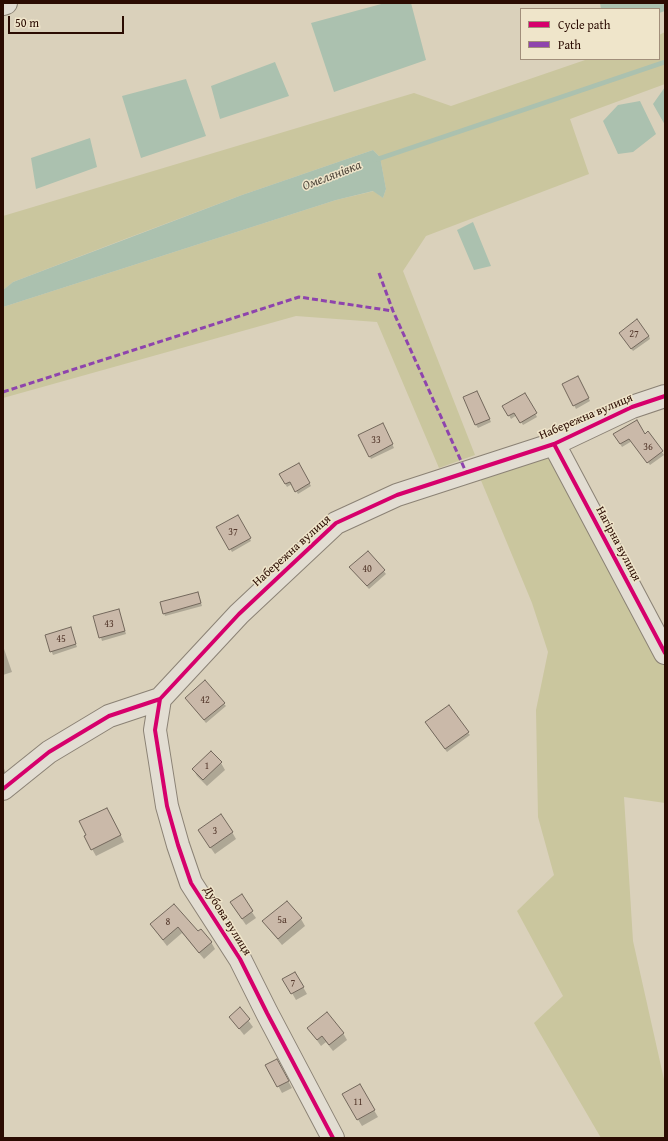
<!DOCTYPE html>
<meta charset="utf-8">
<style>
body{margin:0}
#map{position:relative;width:668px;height:1141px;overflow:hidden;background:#dad1bb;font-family:"Gentium Book Plus",serif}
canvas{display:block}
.frame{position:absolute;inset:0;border:4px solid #2b0c02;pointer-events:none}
.legend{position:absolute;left:520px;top:8px;width:140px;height:52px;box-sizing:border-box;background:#efe5ca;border:1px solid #a18e7a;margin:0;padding:5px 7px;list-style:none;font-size:12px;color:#2b0c02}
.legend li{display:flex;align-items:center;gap:8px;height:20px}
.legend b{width:20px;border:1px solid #a18e7a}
.scale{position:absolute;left:8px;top:16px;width:116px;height:18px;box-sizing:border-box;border:2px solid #2b0c02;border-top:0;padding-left:5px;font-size:12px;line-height:14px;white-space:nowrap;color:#2b0c02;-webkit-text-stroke:3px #efe5ca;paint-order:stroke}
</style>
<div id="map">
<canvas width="668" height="1141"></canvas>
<div class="frame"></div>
<ul class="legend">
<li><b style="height:5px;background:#d6006c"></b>Cycle path</li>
<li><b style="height:5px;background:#8e44ad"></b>Path</li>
</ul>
<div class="scale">50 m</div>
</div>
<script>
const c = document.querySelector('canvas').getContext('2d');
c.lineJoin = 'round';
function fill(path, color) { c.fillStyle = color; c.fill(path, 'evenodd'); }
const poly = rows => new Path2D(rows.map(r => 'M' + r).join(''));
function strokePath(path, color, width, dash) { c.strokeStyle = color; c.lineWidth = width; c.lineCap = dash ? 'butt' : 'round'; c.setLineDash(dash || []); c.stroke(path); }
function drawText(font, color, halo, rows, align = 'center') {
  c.font = font + ' "Gentium Book Plus",serif'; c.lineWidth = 3; c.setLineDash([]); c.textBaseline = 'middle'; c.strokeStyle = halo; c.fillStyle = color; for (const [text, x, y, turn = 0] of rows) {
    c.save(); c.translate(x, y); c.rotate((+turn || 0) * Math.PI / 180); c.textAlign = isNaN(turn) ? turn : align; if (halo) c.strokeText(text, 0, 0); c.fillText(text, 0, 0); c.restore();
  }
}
fill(poly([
 [665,32,665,84,570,119,589,174,426,236,403,271,475,455,439,468,377,322,296,316,3,398,3,307,336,200,374,191,383,198,386,189,380,157,373,150,242,195,125,239,13,282,3,290,3,216,414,93,451,106,588,59,659,59,659,35],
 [552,455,665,667,665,803,624,797,633,941,665,1084,665,1138,601,1138,534,1023,563,996,517,911,554,875,538,817,536,710,548,652,532,603,480,478]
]), '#cac69e');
fill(poly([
 [385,3,411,3,426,60,334,92,311,23],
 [600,3,665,3,665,11,659,13,659,9,601,9],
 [275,62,289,96,220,119,211,86],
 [186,79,206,136,141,158,122,96],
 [665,87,665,125,653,104],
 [640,101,656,134,633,152,618,154,603,121,618,105],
 [90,138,97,167,36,189,31,158],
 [373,150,380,157,386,189,383,198,373,191,336,200,3,307,3,290,13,282,242,195],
 [473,222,491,266,474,270,457,230]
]), '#abc1af');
fill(poly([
 [622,336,649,336,650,339,633,351],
 [578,377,590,401,576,409,564,384],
 [525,394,537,417,523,425,517,415,511,419,504,406],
 [479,395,491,422,478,428,476,425],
 [384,427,394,448,371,459,360,436],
 [648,433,664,455,650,465,632,441,622,447,615,434,645,435],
 [299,464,311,486,298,494,292,484,287,487,280,474],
 [238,517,251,541,232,552,218,527],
 [368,552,386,574,369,589,352,570],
 [199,596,202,606,165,616,164,613],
 [119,610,126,634,102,641,95,617],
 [70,628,77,647,53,655,46,636],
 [3,646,12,672,3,675],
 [188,701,224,704,226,706,206,723],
 [428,726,468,733,470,735,447,752],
 [211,752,221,763,225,770,207,786,197,776,193,769],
 [3,766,6,774,3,775],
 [111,815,124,842,96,856,92,849],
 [232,832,236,839,215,854,203,837],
 [241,896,256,918,246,925,235,909],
 [287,902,301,919,305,926,282,945,268,928,264,921],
 [174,905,198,933,211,942,215,949,204,959,182,933,167,946,151,925],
 [295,973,307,994,296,1000,284,979],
 [240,1009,253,1027,244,1035,230,1017],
 [308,1028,343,1033,347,1040,333,1051,326,1042,321,1046],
 [267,1065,280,1066,292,1088,282,1093],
 [359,1085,378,1117,362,1126,343,1095]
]), '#0003');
strokePath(poly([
 [375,160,665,62]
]), '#abc1af', 4.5);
const building = poly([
 [637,319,649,336,631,349,619,333,637,319],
 [578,376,589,398,573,406,562,384,578,376],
 [477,391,490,419,475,425,463,397,477,391],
 [525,393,537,413,520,423,514,413,508,416,502,406,525,393],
 [637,420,645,434,648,431,663,451,647,463,629,439,620,444,613,434,637,420],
 [383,423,393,444,369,457,358,435,383,423],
 [299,463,310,483,295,492,290,482,285,484,279,474,299,463],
 [238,515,251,538,229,550,216,527,238,515],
 [368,551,385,570,367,586,349,567,368,551],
 [198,592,201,603,163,614,160,602,198,592],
 [119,609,125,631,99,638,93,616,119,609],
 [71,627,76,644,50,652,45,635,71,627],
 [205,680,225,703,204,720,185,698,205,680],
 [449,705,469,732,445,749,425,722,449,705],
 [211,751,222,762,203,780,192,769,211,751],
 [107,808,121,835,91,850,84,836,86,835,79,821,107,808],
 [221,814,233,832,210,848,198,830,221,814],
 [242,894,253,911,242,919,230,902,242,894],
 [287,901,302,918,278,939,262,921,287,901],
 [174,904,198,931,201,929,212,942,199,953,178,927,163,940,150,924,174,904],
 [295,972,304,987,291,994,282,979,295,972],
 [240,1007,250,1019,239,1029,229,1017,240,1007],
 [327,1012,344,1033,329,1045,322,1036,317,1040,307,1028,327,1012],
 [277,1059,289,1081,277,1087,265,1065,277,1059],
 [360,1084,375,1110,357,1120,342,1094,360,1084]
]);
fill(building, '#cab9a9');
strokePath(building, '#73685c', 1);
const minor = poly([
 [3,4,6,3],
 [554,444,665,653],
 [160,699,155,730,167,806,178,845,191,883,240,959,267,1013,333,1138],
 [3,789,49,752,109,716,160,699,239,614,336,523,397,495,554,444,632,407,665,396]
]);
strokePath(minor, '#8b8275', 24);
strokePath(minor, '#e2ddd2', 22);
strokePath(poly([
 [379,273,393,311,466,472],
 [3,392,299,297,393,311]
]), '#8e44ad', 3, [6, 3]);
strokePath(poly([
 [554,444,665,653],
 [160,699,155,730,167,806,178,845,191,883,240,959,267,1013,333,1138],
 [3,789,49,752,109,716,160,699,239,614,336,523,397,495,554,444,632,407,665,396]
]), '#d6006c', 4);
drawText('10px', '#54382c', null, [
 ["27",634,334],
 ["33",376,440],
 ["36",648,447],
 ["37",233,532],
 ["40",367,569],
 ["43",109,624],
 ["45",61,639],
 ["42",205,700],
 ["1",207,766],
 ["3",215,831],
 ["5а",282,920],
 ["8",168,922],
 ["7",293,983],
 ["11",358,1102]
]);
drawText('12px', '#2b0c02', '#efe5ca', [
 ["Набережна вулиця",586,417,-23],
 ["Нагірна вулиця",618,544,62],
 ["Набережна вулиця",292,551,-42],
 ["Дубова вулиця",227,921,58]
]);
drawText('italic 13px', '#51493d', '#efe5ca', [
 ["Омелянівка",332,176,-21]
]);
</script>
